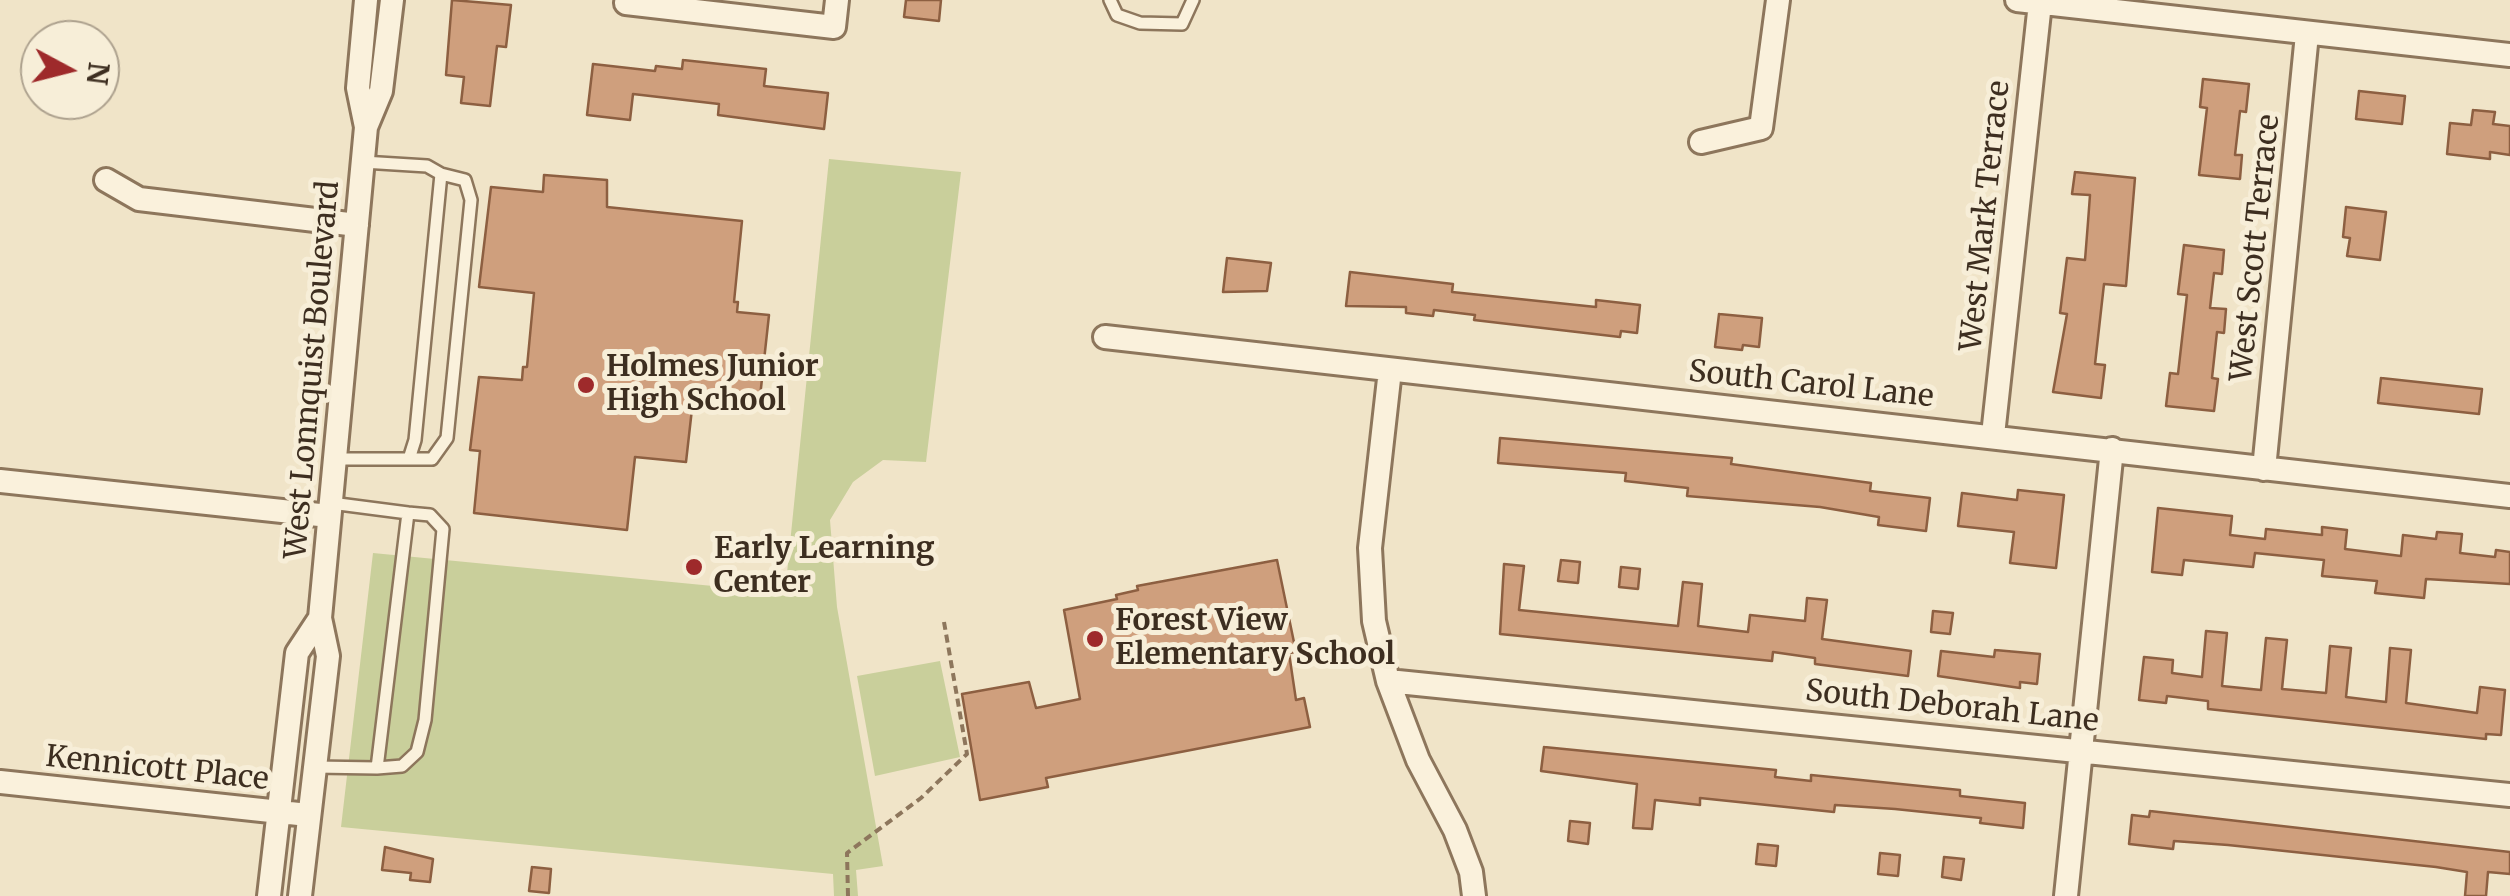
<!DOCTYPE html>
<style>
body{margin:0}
#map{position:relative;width:2510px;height:896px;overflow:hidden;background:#f0e4c8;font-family:Merriweather,serif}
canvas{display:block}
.north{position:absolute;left:20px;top:20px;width:100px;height:100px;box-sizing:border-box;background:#f7eed8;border:2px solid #ada18e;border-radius:50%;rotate:97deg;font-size:28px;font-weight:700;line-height:40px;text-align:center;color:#3d2e20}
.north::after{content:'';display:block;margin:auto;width:35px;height:45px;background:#9e2a2b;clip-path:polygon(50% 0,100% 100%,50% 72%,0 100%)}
</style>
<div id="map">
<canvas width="2510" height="896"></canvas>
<div class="north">N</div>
</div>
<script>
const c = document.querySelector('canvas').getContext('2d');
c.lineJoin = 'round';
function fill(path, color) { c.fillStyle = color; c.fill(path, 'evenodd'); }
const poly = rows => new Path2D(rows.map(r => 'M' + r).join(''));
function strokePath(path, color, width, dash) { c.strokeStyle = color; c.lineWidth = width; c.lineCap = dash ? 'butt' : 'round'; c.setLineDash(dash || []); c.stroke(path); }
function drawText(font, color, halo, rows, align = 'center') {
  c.font = font + ' Merriweather,serif'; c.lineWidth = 10; c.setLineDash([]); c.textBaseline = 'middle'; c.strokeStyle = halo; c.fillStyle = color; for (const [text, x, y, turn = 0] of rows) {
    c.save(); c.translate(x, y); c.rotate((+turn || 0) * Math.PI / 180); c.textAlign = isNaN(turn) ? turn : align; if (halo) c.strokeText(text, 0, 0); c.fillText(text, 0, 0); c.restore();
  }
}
fill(poly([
 [829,159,961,172,926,462,883,460,853,482,830,520,837,607,883,866,856,870,858,896,834,896,833,874,341,827,373,553,785,593],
 [940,661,960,757,875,776,857,676]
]), '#c9cf9b');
const building = poly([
 [452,0,511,5,506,47,497,46,490,106,461,103,464,77,446,75,452,0],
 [906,0,941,0,939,21,904,17,906,0],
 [683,60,766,69,764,86,828,93,824,129,718,115,719,104,633,94,630,120,587,115,593,64,655,71,656,66,682,69,683,60],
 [2203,79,2249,84,2246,112,2240,111,2235,155,2242,155,2240,179,2199,175,2207,108,2200,107,2203,79],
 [2359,91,2405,96,2402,124,2356,119,2359,91],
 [2473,110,2495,112,2493,124,2510,126,2510,155,2490,152,2490,159,2447,154,2450,123,2471,125,2473,110],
 [2075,172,2135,178,2126,286,2104,284,2095,364,2105,365,2101,398,2053,392,2067,314,2060,313,2067,258,2085,260,2088,222,2090,195,2072,194,2075,172],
 [544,175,607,180,607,207,742,221,734,302,738,302,737,312,769,315,760,397,714,393,712,401,693,400,686,462,635,457,627,530,474,513,480,451,470,450,479,377,522,380,523,367,527,367,534,293,479,287,491,187,543,192,544,175],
 [2346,207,2386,212,2380,260,2347,256,2350,238,2343,237,2346,207],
 [2184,245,2224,250,2222,274,2214,273,2210,308,2226,309,2224,333,2217,332,2212,378,2218,379,2214,411,2166,406,2170,373,2178,374,2187,295,2178,294,2184,245],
 [1227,258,1271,263,1267,291,1223,292,1227,258],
 [1350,272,1453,284,1452,292,1596,307,1596,300,1640,305,1637,333,1621,331,1620,337,1474,320,1475,315,1434,310,1433,316,1406,313,1406,307,1346,306,1350,272],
 [1719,314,1762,318,1759,347,1743,345,1742,350,1715,347,1719,314],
 [2381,378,2482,389,2479,414,2378,403,2381,378],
 [1500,438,1732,458,1731,464,1871,483,1870,491,1930,498,1926,531,1878,525,1879,517,1820,507,1687,496,1688,488,1625,481,1626,473,1498,463,1500,438],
 [2018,490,2064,495,2056,568,2010,563,2014,532,1958,526,1962,493,2017,500,2018,490],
 [2158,508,2232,516,2230,535,2265,539,2266,529,2322,535,2322,527,2347,530,2345,549,2401,556,2403,535,2436,539,2437,532,2462,534,2460,553,2495,557,2496,550,2510,552,2510,584,2426,579,2424,598,2375,593,2377,581,2322,576,2324,560,2255,553,2253,567,2184,560,2182,575,2152,572,2158,508],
 [1277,560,1296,652,1289,653,1296,700,1304,698,1310,727,1046,778,1048,787,980,800,962,694,1029,682,1036,708,1080,699,1064,610,1117,599,1116,595,1138,590,1137,586,1277,560],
 [1561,560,1580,562,1578,583,1558,581,1561,560],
 [1504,564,1524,566,1519,610,1678,626,1683,582,1702,584,1698,626,1748,632,1750,615,1805,621,1807,598,1827,600,1822,639,1911,651,1908,676,1815,664,1815,658,1773,652,1772,661,1500,634,1504,564],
 [1621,567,1640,569,1638,589,1619,587,1621,567],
 [1933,611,1953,613,1950,634,1931,632,1933,611],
 [2206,631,2227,633,2222,686,2261,690,2266,638,2287,640,2282,689,2326,693,2330,646,2351,648,2346,697,2386,702,2390,648,2411,650,2406,703,2477,713,2480,687,2505,690,2501,735,2486,734,2486,739,2208,709,2208,701,2167,696,2166,703,2139,700,2144,657,2173,660,2172,673,2202,677,2206,631],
 [1995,650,2040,654,2037,684,2020,682,2020,688,1938,676,1941,651,1994,657,1995,650],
 [1544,747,1776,770,1775,777,1811,781,1811,775,1960,790,1960,796,2025,803,2023,828,1980,823,1981,818,1895,809,1835,805,1834,812,1700,798,1700,805,1655,800,1652,829,1633,828,1637,784,1541,771,1544,747],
 [2150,811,2510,852,2510,874,2488,872,2486,896,2465,896,2467,872,2436,867,2228,845,2174,841,2173,849,2129,844,2132,815,2149,817,2150,811],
 [1570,821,1590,823,1588,844,1568,841,1570,821],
 [1758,844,1778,846,1776,866,1756,864,1758,844],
 [385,847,433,859,430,882,410,880,411,873,382,870,385,847],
 [1880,853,1900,855,1898,876,1878,874,1880,853],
 [1944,857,1964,859,1961,880,1942,877,1944,857],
 [532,867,551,869,549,893,529,891,532,867]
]);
fill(building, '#cf9f7d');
strokePath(building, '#8d5f41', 2.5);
const lane = poly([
 [1110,0,1117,15,1140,23,1182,24,1193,0],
 [335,459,409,459,415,440,441,174,427,166,363,162],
 [409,459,432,459,447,438,471,200,465,180,441,174],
 [315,767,377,768,408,513,331,503],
 [377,768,402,766,417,752,425,720,443,529,430,515,408,513]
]);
const street = poly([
 [366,0,358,88,366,127],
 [2017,0,2510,55],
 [626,3,834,27,837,0],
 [1701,142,1761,128,1778,0],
 [106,180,139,199,357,225],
 [1105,337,2510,496],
 [1390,370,1370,548,1374,621,1388,681,1418,760,1455,830,1471,872,1474,896],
 [1993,435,2040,3],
 [2264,469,2307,34],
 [0,481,329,516],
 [1388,681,2510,795],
 [0,782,308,815],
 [269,896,297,653,320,618],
 [300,896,328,656,320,618,366,127,381,91,392,0],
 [2066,896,2112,449]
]);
strokePath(lane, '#8d765c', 16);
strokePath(street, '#8d765c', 28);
strokePath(poly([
 [848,896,847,853,921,798,967,754,944,622]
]), '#8d765c', 4, [8, 5]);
strokePath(lane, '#faf1dc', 11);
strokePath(street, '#faf1dc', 22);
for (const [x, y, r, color] of [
 [586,385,10,"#9e2a2b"],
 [694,567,10,"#9e2a2b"],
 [1095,639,10,"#9e2a2b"]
]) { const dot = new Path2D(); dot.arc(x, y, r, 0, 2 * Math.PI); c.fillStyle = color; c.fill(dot); strokePath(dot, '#f7eed8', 4); }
drawText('30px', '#3d2e20', '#f7eed8', [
 ["West Mark Terrace",1986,216,-84],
 ["West Scott Terrace",2256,248,-84],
 ["West Lonnquist Boulevard",313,370,-85],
 ["South Carol Lane",1811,385,6],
 ["South Deborah Lane",1952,707,6],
 ["Kennicott Place",157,769,6]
]);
drawText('bold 30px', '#3d2e20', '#f7eed8', [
 ["Holmes Junior",606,368],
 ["High School",606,402],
 ["Early Learning",714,550],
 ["Center",714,584],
 ["Forest View",1115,622],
 ["Elementary School",1115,656]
], 'left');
</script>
